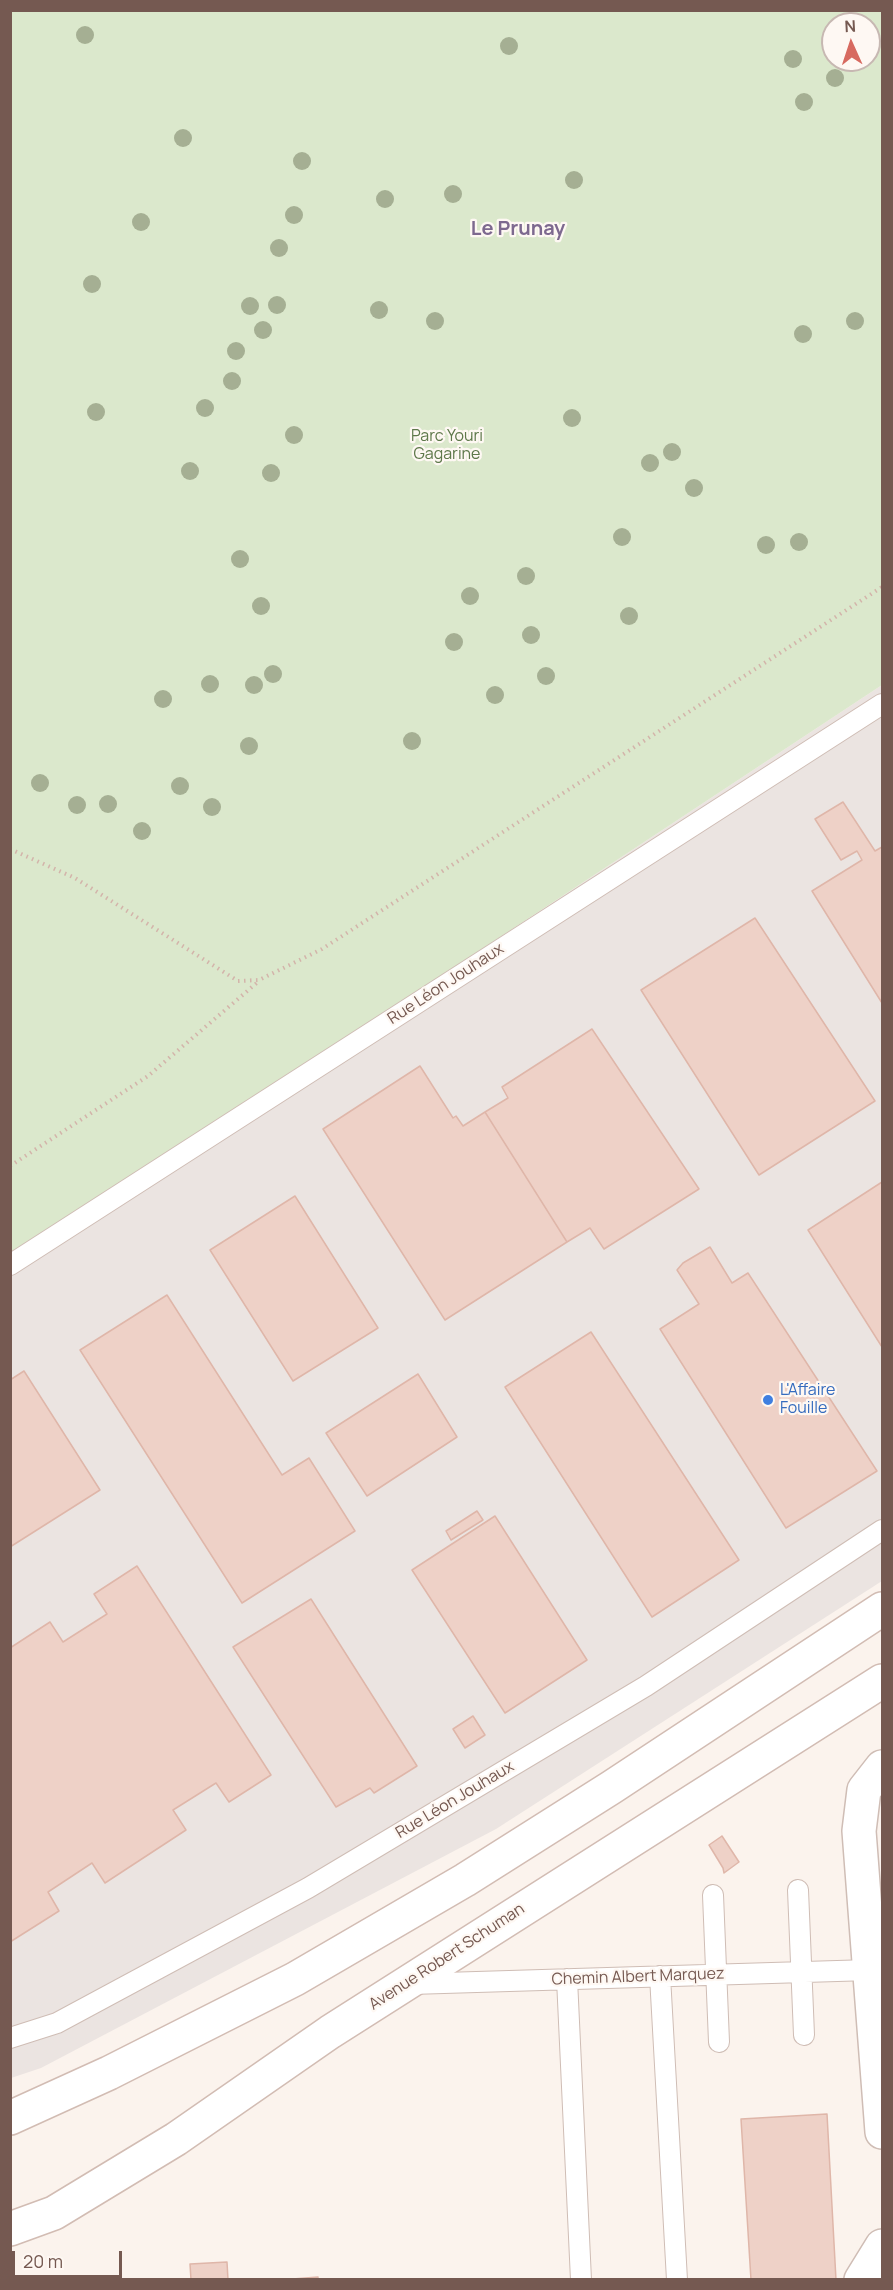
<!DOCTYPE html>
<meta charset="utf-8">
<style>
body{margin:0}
#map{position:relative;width:893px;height:2290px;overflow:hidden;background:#fbf3ed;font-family:Manrope,sans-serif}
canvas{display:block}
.frame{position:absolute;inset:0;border:12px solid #755951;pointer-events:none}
.north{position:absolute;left:821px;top:12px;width:60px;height:60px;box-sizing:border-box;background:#fef8f3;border:2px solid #c7b8b2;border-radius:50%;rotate:357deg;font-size:16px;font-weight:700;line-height:24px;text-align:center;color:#755951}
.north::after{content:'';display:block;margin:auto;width:21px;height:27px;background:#d76a60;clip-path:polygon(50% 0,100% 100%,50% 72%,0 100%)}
.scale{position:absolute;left:12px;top:2251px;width:110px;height:27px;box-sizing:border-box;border:3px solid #755951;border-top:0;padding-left:8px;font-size:18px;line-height:21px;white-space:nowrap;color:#755951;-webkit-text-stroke:4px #fef8f3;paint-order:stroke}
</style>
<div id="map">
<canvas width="893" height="2290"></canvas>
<div class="frame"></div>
<div class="north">N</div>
<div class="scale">20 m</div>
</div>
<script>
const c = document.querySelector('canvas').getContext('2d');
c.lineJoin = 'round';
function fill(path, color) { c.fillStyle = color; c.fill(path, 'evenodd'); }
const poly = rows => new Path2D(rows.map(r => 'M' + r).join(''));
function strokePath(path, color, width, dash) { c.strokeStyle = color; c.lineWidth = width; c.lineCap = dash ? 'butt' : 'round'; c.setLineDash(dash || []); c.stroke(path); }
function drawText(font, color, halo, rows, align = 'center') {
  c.font = font + ' Manrope,sans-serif'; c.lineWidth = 4.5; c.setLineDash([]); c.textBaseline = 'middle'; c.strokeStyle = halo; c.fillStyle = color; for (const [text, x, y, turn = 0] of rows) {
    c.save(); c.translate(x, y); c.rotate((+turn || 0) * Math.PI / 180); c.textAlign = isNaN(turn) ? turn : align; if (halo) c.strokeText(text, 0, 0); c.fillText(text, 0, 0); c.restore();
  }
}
fill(poly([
 [882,685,882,1581,496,1829,41,2068,11,2078,11,1260]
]), '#ebe4e1');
fill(poly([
 [11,11,882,11,882,685,11,1260],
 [833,24,869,24,869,60,833,60]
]), '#dbe8cc');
const building = poly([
 [843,802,875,851,882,847,882,1003,812,891,862,860,857,851,841,860,815,819,843,802],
 [755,918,875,1101,759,1175,641,990,755,918],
 [592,1029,699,1189,604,1249,590,1228,567,1242,485,1112,508,1098,502,1087,592,1029],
 [420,1066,453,1118,456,1116,463,1126,485,1112,567,1242,445,1320,323,1129,420,1066],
 [882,1182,882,1347,808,1230,882,1182],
 [295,1196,378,1328,293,1381,210,1250,295,1196],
 [710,1247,732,1283,748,1273,877,1471,786,1528,660,1329,699,1304,677,1270,683,1263,710,1247],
 [167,1295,282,1475,309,1458,355,1531,242,1603,80,1350,167,1295],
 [591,1332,739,1560,652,1617,505,1387,591,1332],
 [24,1371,100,1490,10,1547,10,1380,24,1371],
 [418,1374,457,1437,367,1496,326,1433,418,1374],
 [477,1511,483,1520,451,1540,446,1531,477,1511],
 [495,1516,587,1660,505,1713,412,1570,495,1516],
 [137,1566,271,1775,229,1802,216,1783,173,1810,186,1830,105,1883,92,1863,48,1892,59,1911,10,1942,10,1648,50,1622,63,1642,107,1614,94,1594,137,1566],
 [311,1599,417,1766,374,1793,370,1788,336,1807,233,1647,311,1599],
 [473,1716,485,1735,465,1748,453,1729,473,1716],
 [722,1836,739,1862,724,1873,723,1868,709,1845,722,1836],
 [827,2114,836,2280,751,2280,741,2119,827,2114],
 [227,2262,228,2280,191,2280,190,2264,227,2262],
 [318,2277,318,2280,280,2280,318,2277]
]);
fill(building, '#eed1c7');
strokePath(building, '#dfb6a9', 1.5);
const lane = poly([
 [10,1265,882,704],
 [798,1890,804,2035],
 [713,1895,719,2042],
 [660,1976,677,2280],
 [567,1979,581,2280],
 [411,1984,870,1970],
 [10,2038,57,2023,308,1888,646,1686,882,1530]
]);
const street = poly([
 [882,1767,864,1790,859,1831,882,2132],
 [861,2280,882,2246]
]);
const secondary = poly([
 [10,2118,109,2073,295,1979,465,1880,612,1787,882,1609],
 [10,2229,54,2213,176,2139,330,2032,882,1681]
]);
strokePath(lane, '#cfbdb5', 22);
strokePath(street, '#cfbdb5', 36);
strokePath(secondary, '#d2bcb3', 36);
strokePath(poly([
 [10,849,75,878,238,981,259,980,322,949,882,587],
 [10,1166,148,1076,259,981]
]), '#d3b4aa', 4, [1.5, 4.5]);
strokePath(lane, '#fff', 20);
strokePath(street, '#fff', 33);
strokePath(secondary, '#fff', 33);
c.fillStyle = '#a5af93';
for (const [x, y] of [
 [85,35],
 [509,46],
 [793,59],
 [835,78],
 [804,102],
 [183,138],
 [302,161],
 [574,180],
 [453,194],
 [385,199],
 [294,215],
 [141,222],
 [279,248],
 [92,284],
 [277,305],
 [250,306],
 [379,310],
 [435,321],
 [855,321],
 [263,330],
 [803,334],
 [236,351],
 [232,381],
 [205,408],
 [96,412],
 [572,418],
 [294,435],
 [672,452],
 [650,463],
 [190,471],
 [271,473],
 [694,488],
 [622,537],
 [799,542],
 [766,545],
 [240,559],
 [526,576],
 [470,596],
 [261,606],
 [629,616],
 [531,635],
 [454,642],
 [273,674],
 [546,676],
 [210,684],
 [254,685],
 [495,695],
 [163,699],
 [412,741],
 [249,746],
 [40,783],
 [180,786],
 [108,804],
 [77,805],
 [212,807],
 [142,831]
]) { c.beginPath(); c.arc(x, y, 9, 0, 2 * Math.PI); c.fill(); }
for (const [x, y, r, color] of [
 [768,1400,6,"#3f7fe0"]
]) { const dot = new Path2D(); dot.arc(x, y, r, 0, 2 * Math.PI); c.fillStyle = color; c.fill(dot); strokePath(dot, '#fef8f3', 2); }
drawText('16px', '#5e784a', '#fef8f3', [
 ["Parc Youri",447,437],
 ["Gagarine",447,455]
]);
drawText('16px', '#755951', '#fef8f3', [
 ["Rue Léon Jouhaux",446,984,-33],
 ["Rue Léon Jouhaux",455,1800,-31],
 ["Avenue Robert Schuman",447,1957,-33],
 ["Chemin Albert Marquez",638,1977,-2]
]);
drawText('16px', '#366cbe', '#fef8f3', [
 ["L'Affaire",780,1391],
 ["Fouille",780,1409]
], 'left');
drawText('bold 20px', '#7d698f', '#fef8f3', [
 ["Le Prunay",518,229]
]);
</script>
